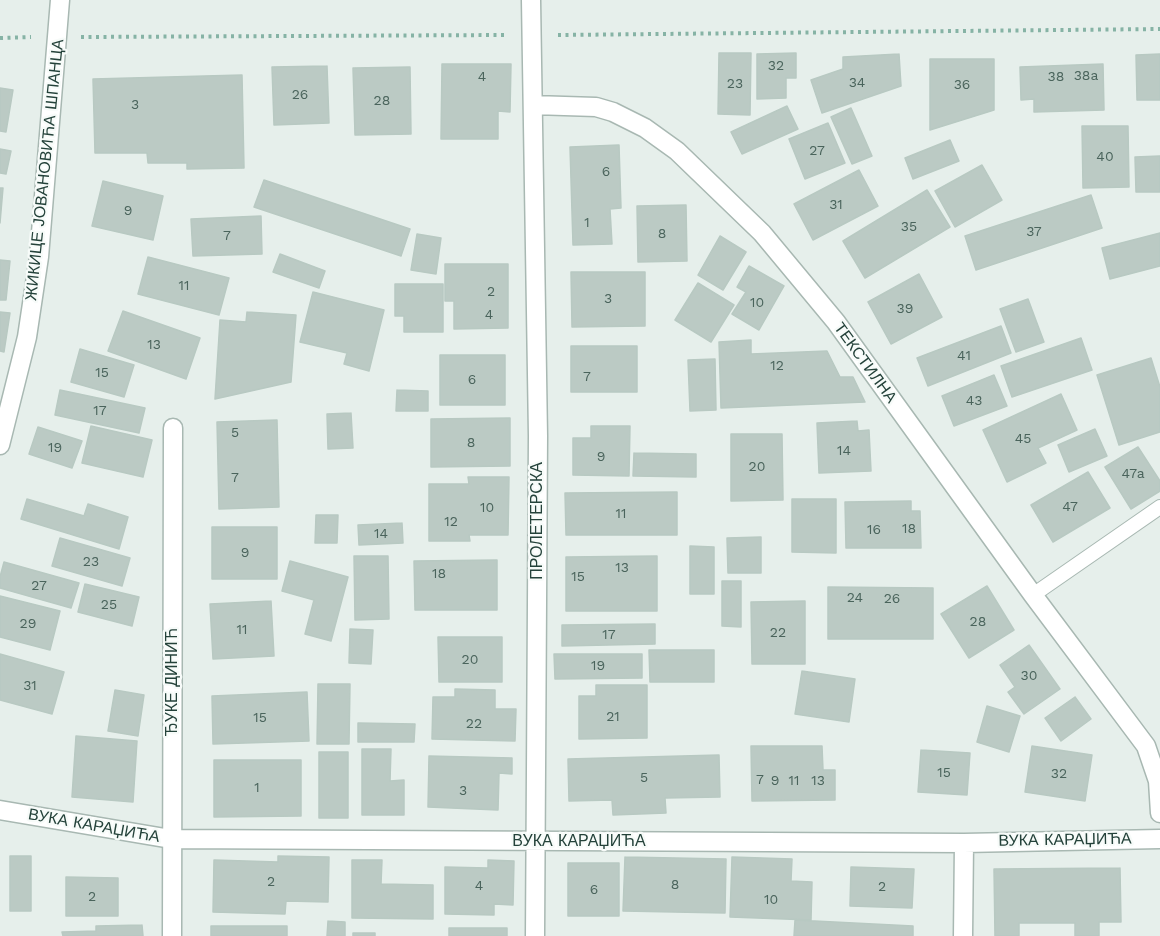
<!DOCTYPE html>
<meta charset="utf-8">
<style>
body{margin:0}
canvas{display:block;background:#e6efeb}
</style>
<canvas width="1160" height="936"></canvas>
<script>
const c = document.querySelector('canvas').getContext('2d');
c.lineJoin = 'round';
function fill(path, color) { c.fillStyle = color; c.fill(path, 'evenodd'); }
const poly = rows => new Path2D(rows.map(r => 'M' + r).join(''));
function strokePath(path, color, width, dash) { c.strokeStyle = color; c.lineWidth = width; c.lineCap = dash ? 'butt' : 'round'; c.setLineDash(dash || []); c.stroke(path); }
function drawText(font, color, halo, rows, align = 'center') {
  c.font = font + ' "Work Sans",sans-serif'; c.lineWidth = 4.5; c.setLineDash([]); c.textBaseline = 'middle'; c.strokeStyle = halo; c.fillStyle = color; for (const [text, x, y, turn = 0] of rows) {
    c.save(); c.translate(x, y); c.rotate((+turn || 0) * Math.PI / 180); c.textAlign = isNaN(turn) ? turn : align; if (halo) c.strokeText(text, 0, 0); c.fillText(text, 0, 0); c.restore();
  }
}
const building = poly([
 [719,53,751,53,750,115,718,114,719,53],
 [796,53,796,78,786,78,786,98,757,99,757,54,796,53],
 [899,54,901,86,822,113,811,80,843,69,843,57,899,54],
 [1160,54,1160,100,1137,100,1136,55,1160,54],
 [930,59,994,59,994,110,930,130,930,59],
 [442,64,511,64,510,112,498,111,498,139,441,139,442,64],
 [1103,64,1104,110,1034,112,1034,99,1021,100,1020,67,1103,64],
 [327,66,329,123,274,125,272,67,327,66],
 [410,67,411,134,355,135,353,68,410,67],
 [242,75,244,168,187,169,187,163,148,163,147,153,95,153,93,79,242,75],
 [0,88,13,90,6,132,0,131,0,88],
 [787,106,798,129,742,154,731,132,787,106],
 [851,108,872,156,852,164,831,117,851,108],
 [828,123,845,163,805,179,789,139,828,123],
 [1082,126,1128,126,1129,187,1083,188,1082,126],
 [950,140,959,161,913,179,905,158,950,140],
 [619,145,621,208,610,209,612,244,573,245,570,147,619,145],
 [0,149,11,151,6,174,0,173,0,149],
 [1160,156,1160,192,1136,192,1135,157,1160,156],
 [982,165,1002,200,955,227,935,191,982,165],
 [859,170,878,206,813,240,794,204,859,170],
 [264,180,410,229,401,256,254,207,264,180],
 [103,181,163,196,153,240,92,226,103,181],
 [0,188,3,188,0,223,0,188],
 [927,190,950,227,865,278,843,241,927,190],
 [1091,195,1102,228,976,270,965,236,1091,195],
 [686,205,687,261,638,262,637,206,686,205],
 [261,216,262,254,193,256,191,219,261,216],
 [1160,233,1160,266,1110,279,1102,248,1160,233],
 [417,234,441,238,436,274,411,270,417,234],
 [720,236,746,252,723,290,698,275,720,236],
 [280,254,325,271,319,288,273,272,280,254],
 [148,257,229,278,219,315,138,294,148,257],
 [0,260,10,261,6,300,0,300,0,260],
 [445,264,508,264,508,328,454,329,454,301,445,301,445,264],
 [749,266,784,286,759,330,732,314,746,292,737,287,749,266],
 [571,272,645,272,645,326,572,327,571,272],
 [919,274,942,317,891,344,868,302,919,274],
 [698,283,734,305,711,342,675,320,698,283],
 [395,284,443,284,443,332,404,332,404,316,395,316,395,284],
 [313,292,384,310,369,371,344,364,347,353,300,342,313,292],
 [1028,299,1044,342,1016,352,1000,309,1028,299],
 [123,311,200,338,186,379,108,351,123,311],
 [0,312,10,313,4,352,0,351,0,312],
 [247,312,296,315,291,382,215,399,220,320,246,322,247,312],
 [1001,326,1011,353,928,386,917,358,1001,326],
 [1081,338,1092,370,1012,397,1001,366,1081,338],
 [751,340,751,354,827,351,840,377,853,377,865,402,721,408,719,342,751,340],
 [571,346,637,346,637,392,571,392,571,346],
 [80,349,134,365,124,397,71,382,80,349],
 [440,355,505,355,505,405,440,405,440,355],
 [1151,358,1160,387,1160,432,1119,445,1097,375,1151,358],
 [715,359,716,410,690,411,688,360,715,359],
 [994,375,1007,406,954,426,942,396,994,375],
 [60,390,145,408,139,433,55,415,60,390],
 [397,390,428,391,428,411,396,411,397,390],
 [1061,394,1077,430,1038,448,1046,463,1007,482,983,430,1061,394],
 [351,413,353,448,328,449,327,414,351,413],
 [510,418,510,466,431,467,431,419,510,418],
 [277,420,279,507,219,509,217,422,277,420],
 [857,421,858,431,869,430,871,471,819,473,817,423,857,421],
 [91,426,152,440,143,477,82,463,91,426],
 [591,426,630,426,629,476,573,475,573,438,591,438,591,426],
 [38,427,82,441,72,468,29,454,38,427],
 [1095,429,1107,456,1069,472,1058,445,1095,429],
 [731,434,782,434,783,500,731,501,731,434],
 [1138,447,1160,481,1160,491,1131,509,1105,467,1138,447],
 [634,453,696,454,696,477,633,476,634,453],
 [1088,472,1110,508,1053,542,1031,505,1088,472],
 [468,477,509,477,508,535,469,535,470,541,429,541,429,484,469,484,468,477],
 [677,492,677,535,566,535,565,493,677,492],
 [27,499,84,516,88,504,128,517,119,549,21,519,27,499],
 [792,499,836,499,836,553,792,552,792,499],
 [911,501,911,511,920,511,921,548,846,548,845,502,911,501],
 [316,515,338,515,337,543,315,543,316,515],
 [402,523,403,543,359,545,358,525,402,523],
 [212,527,277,527,277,579,212,579,212,527],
 [761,537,761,573,728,573,727,538,761,537],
 [60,538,130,558,122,586,52,566,60,538],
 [690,546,714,547,714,594,690,594,690,546],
 [354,556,388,556,389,619,355,620,354,556],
 [657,556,657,611,566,611,566,557,657,556],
 [497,560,497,610,415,610,414,561,497,560],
 [290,561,348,577,331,641,305,634,314,600,282,591,290,561],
 [4,562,79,583,71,608,0,588,0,577,4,562],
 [722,581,741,581,741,627,722,626,722,581],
 [85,584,139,597,132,626,78,612,85,584],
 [987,586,1014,630,969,658,941,614,987,586],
 [828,587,933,588,933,639,828,639,828,587],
 [0,596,60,611,50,650,0,637,0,596],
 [271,601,274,656,213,659,210,604,271,601],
 [805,601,805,664,752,664,751,602,805,601],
 [655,624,655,644,562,646,562,625,655,624],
 [350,629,373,630,371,664,349,663,350,629],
 [438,637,502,637,502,682,439,682,438,637],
 [1029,645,1060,689,1024,714,1008,692,1015,687,1000,665,1029,645],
 [649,650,714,650,714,682,650,682,649,650],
 [0,654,64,672,52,714,0,700,0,654],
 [554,654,642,654,642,678,555,679,554,654],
 [802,671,855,679,849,722,795,714,802,671],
 [318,684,350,684,349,744,317,744,318,684],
 [596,685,647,685,647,738,579,739,579,696,596,696,596,685],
 [455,689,495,690,495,709,516,709,515,741,432,739,433,697,455,697,455,689],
 [115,690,144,695,138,736,108,731,115,690],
 [307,692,309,741,213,744,212,696,307,692],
 [1075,697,1091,719,1061,741,1045,718,1075,697],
 [987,706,1020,716,1009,752,977,742,987,706],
 [358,723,415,724,414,742,358,742,358,723],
 [76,736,137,741,133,802,72,797,76,736],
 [751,746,822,746,823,770,835,770,835,800,752,801,751,746],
 [1032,746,1092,755,1085,801,1025,792,1032,746],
 [362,749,391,749,390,781,404,780,404,815,362,815,362,749],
 [921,750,970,753,967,795,918,792,921,750],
 [319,752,348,752,348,818,319,818,319,752],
 [719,755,720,797,665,798,666,813,613,815,612,800,569,801,568,759,719,755],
 [429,756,512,758,512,774,499,773,498,810,428,807,429,756],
 [214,760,301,760,301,816,214,817,214,760],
 [10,856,31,856,31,911,10,911,10,856],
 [278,856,329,857,328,902,286,901,285,914,213,912,214,860,278,862,278,856],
 [625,857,726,859,725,913,623,911,625,857],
 [732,857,792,859,791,881,812,882,811,920,730,917,732,857],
 [352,860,382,860,381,884,433,885,433,919,352,918,352,860],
 [488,860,514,861,513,905,494,904,494,915,445,914,445,867,488,868,488,860],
 [568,863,619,863,619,916,568,916,568,863],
 [851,867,914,869,912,908,850,906,851,867],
 [1120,868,1121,922,1099,922,1099,936,1075,936,1075,923,1019,923,1019,936,995,936,994,869,1120,868],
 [66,877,118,878,118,916,66,916,66,877],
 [795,920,913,926,913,936,794,936,795,920],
 [328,921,345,922,345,936,327,936,328,921],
 [142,925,143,936,63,936,62,932,96,931,96,926,142,925],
 [211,926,287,926,287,936,211,936,211,926],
 [449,928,507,928,507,936,449,936,449,928],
 [353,933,375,933,375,936,353,936,353,933]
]);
fill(building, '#bbcac4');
strokePath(building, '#b8c9c2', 1.5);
const lane = poly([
 [1033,595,1160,507]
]);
const street = poly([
 [531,0,538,436,535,936],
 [533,105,596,107,613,112,645,128,677,151,762,233,836,322,1033,595,1146,746,1158,781,1160,813],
 [0,445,27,337,39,257,60,0],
 [0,810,171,839,964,843,1160,839],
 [172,936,173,428],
 [963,936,964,843]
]);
strokePath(lane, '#a8b8b2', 16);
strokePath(street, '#a8b8b2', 21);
strokePath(poly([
 [558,35,1160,29],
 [81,37,505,35],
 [0,38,31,37]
]), '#86b3a5', 4, [3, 4.5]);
strokePath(lane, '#fff', 14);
strokePath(street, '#fff', 18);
drawText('14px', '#4a645c', null, [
 ["32",776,66],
 ["38a",1086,76],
 ["4",482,77],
 ["38",1056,77],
 ["34",857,83],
 ["23",735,84],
 ["36",962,85],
 ["26",300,95],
 ["28",382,101],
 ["3",135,105],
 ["27",817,151],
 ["40",1105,157],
 ["6",606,172],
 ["31",836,205],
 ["9",128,211],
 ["1",587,223],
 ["35",909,227],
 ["37",1034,232],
 ["8",662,234],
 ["7",227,236],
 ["11",184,286],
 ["2",491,292],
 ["3",608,299],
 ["10",757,303],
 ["39",905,309],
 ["4",489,315],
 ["13",154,345],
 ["41",964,356],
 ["12",777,366],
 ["15",102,373],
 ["7",587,377],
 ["6",472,380],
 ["43",974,401],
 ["17",100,411],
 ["5",235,433],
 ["45",1023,439],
 ["8",471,443],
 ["19",55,448],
 ["14",844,451],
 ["9",601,457],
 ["20",757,467],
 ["47a",1133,474],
 ["7",235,478],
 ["47",1070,507],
 ["10",487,508],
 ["11",621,514],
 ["12",451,522],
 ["18",909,529],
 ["16",874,530],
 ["14",381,534],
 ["9",245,553],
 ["23",91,562],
 ["13",622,568],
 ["18",439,574],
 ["15",578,577],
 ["27",39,586],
 ["24",855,598],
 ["26",892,599],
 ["25",109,605],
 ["28",978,622],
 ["29",28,624],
 ["11",242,630],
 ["22",778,633],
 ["17",609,635],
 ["20",470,660],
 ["19",598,666],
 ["30",1029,676],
 ["31",30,686],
 ["21",613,717],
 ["15",260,718],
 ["22",474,724],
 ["15",944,773],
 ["32",1059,774],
 ["5",644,778],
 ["7",760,780],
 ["9",775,781],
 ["11",794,781],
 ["13",818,781],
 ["1",257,788],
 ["3",463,791],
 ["2",271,882],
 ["8",675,885],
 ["4",479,886],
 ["2",882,887],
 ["6",594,890],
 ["2",92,897],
 ["10",771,900]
]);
drawText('16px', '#24423a', '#f7fbf9', [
 ["ЖИКИЦЕ ЈОВАНОВИЋА ШПАНЦА",45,170,-84],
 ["ТЕКСТИЛНА",865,363,54],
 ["ПРОЛЕТЕРСКА",537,521,-90],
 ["ЂУКЕ ДИНИЋ",172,682,-90],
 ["ВУКА КАРАЏИЋА",94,826,10],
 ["ВУКА КАРАЏИЋА",1065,840,-1],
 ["ВУКА КАРАЏИЋА",579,841]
]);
</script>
